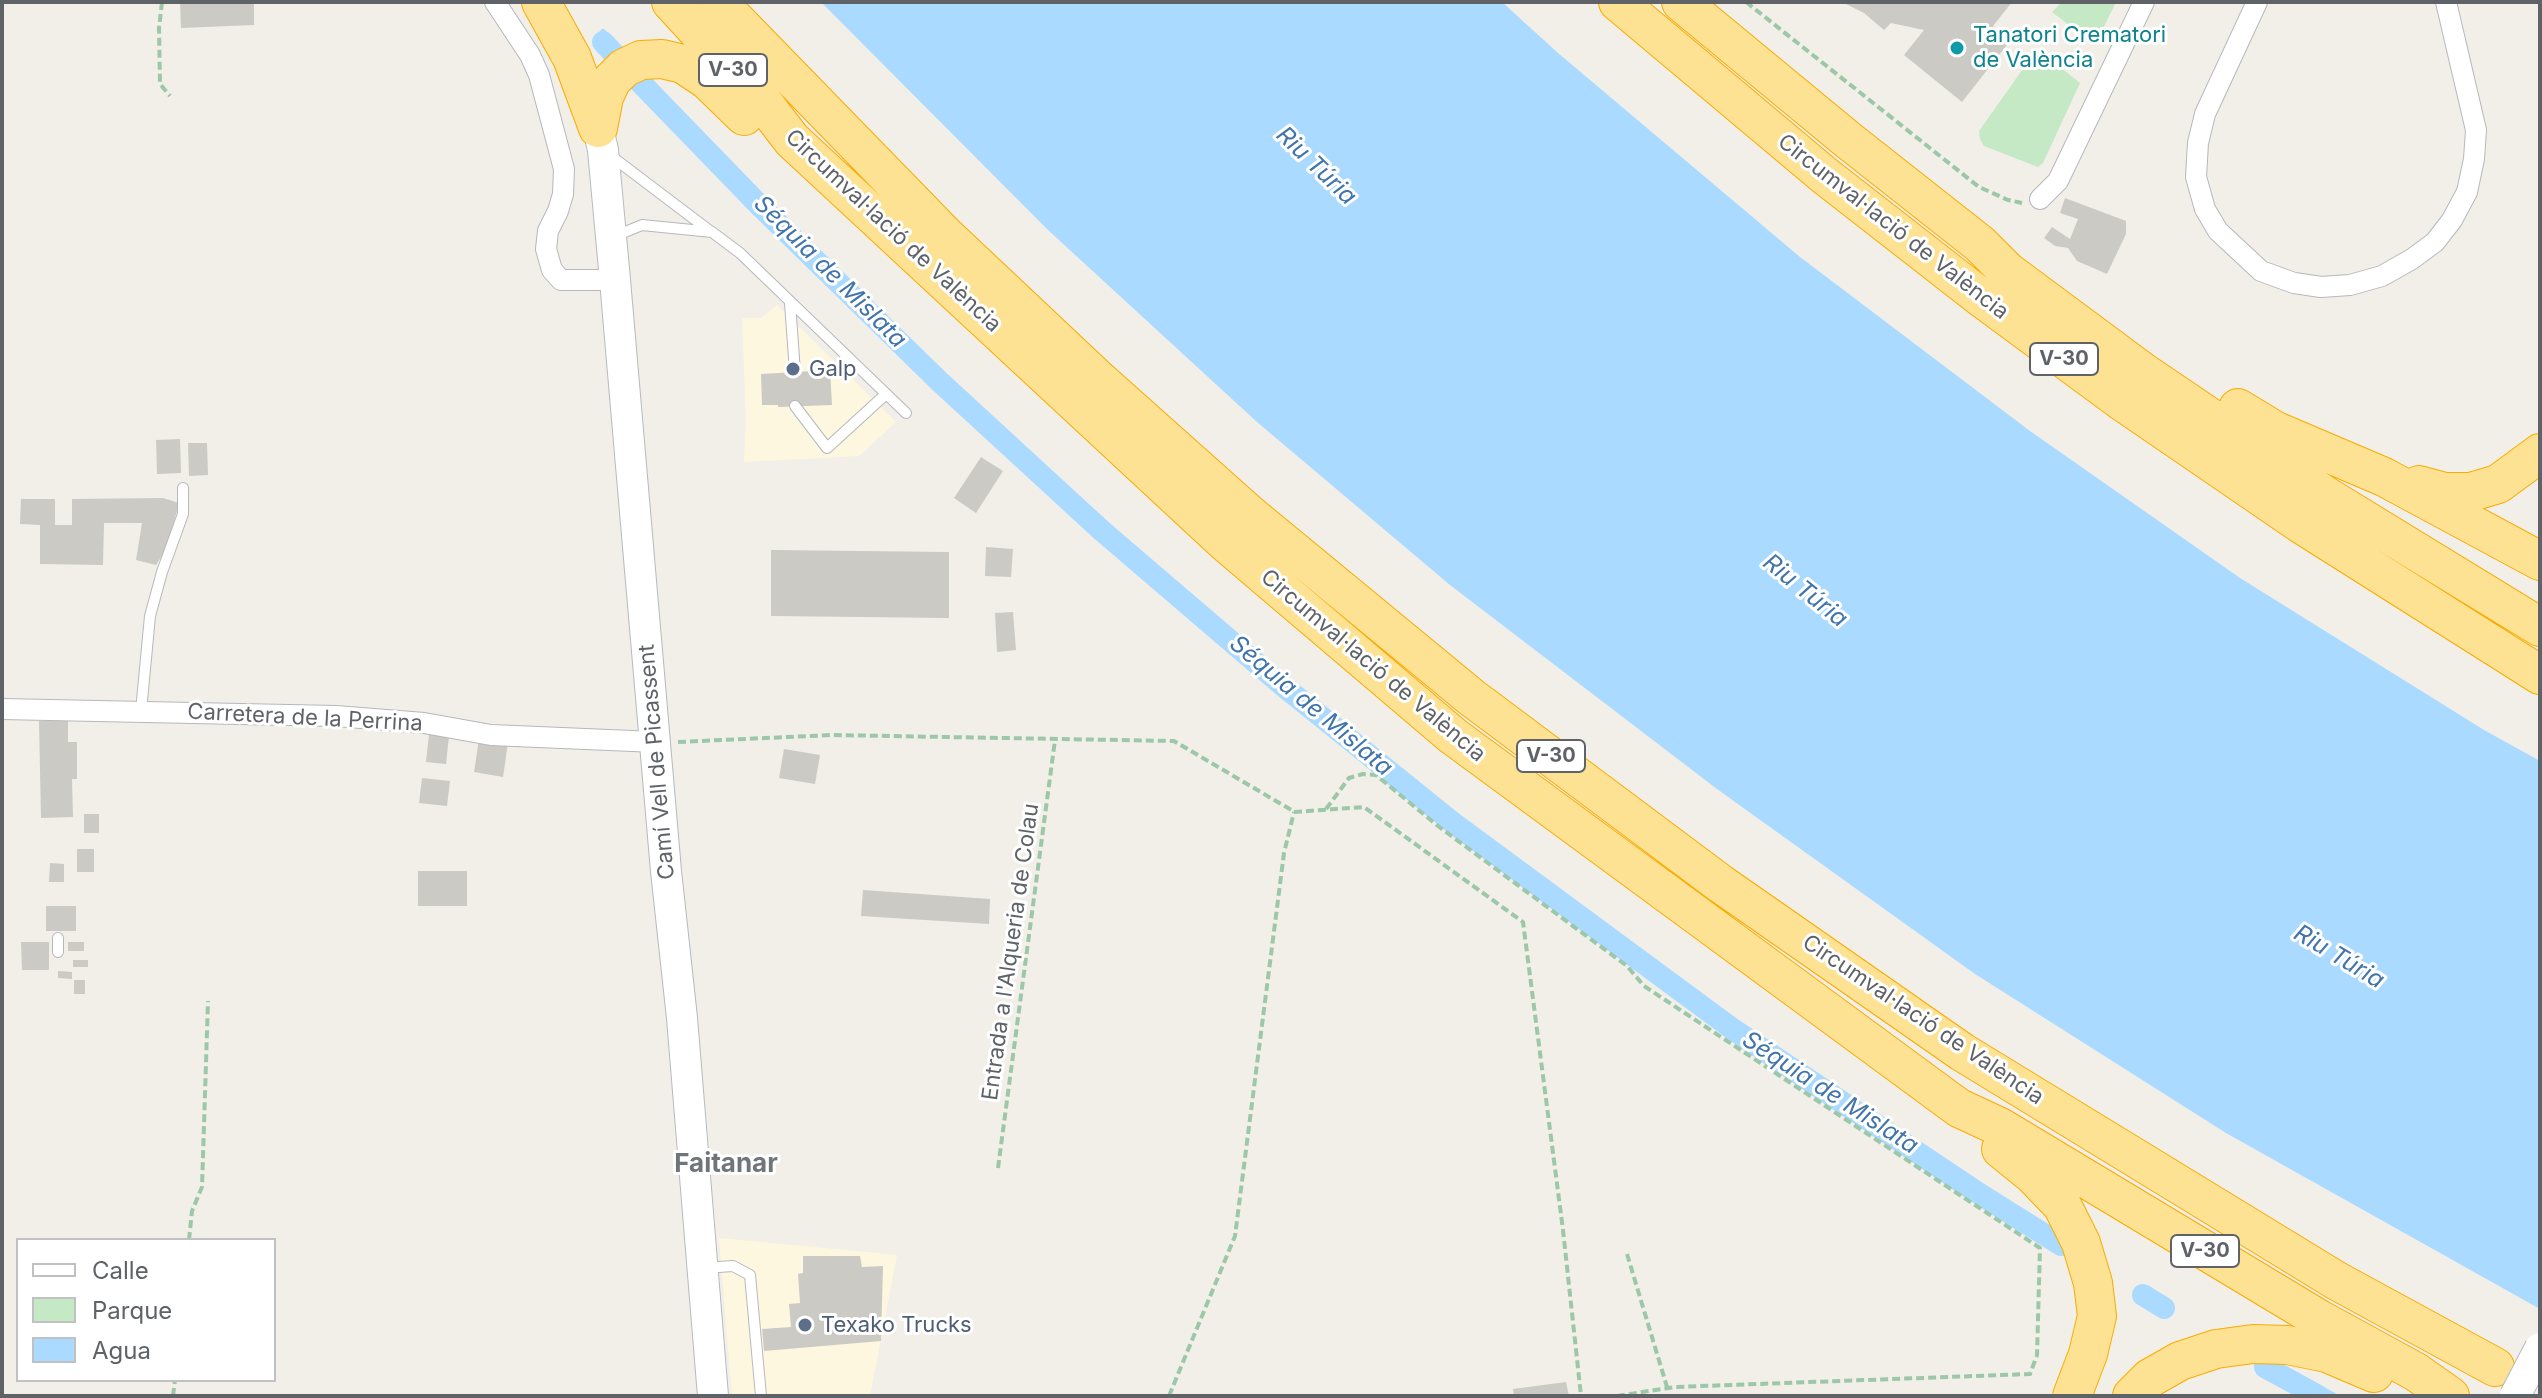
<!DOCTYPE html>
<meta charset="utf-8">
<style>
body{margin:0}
#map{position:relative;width:2542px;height:1398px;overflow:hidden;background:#f1efe8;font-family:Inter,sans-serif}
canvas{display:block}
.frame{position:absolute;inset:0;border:4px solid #5f6368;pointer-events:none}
.legend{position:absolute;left:16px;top:1238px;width:260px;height:144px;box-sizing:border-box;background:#fff;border:2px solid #bfc1c3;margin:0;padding:10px 14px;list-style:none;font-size:24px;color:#5f6368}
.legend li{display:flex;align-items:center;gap:16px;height:40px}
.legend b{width:40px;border:2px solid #bfc1c3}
</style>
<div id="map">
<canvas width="2542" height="1398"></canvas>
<div class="frame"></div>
<ul class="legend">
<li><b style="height:10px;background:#fff"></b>Calle</li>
<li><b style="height:22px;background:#c5e8c5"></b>Parque</li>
<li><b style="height:22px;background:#aadaff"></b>Agua</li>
</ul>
</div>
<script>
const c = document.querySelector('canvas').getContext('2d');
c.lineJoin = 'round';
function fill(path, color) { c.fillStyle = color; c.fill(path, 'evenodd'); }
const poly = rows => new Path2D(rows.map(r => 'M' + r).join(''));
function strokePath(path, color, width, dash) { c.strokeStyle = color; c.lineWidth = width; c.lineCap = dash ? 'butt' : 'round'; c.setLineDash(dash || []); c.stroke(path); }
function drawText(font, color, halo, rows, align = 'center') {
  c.font = font + ' Inter,sans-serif'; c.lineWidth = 6; c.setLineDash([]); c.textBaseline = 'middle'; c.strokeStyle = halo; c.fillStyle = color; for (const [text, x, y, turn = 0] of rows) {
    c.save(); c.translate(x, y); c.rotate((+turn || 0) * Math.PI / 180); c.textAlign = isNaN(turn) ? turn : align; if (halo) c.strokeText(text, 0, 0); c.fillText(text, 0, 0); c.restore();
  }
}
fill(poly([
 [777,305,896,422,859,456,744,462,746,420,742,318,761,318],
 [719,1238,897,1255,870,1396,732,1396]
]), '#fef7e0');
fill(poly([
 [2062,2,2116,2,2095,45,2052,12],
 [2037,49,2080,83,2043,163,2038,167,1984,146,1980,139,1979,131]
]), '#c5e8c5');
fill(poly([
 [821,2,1502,2,1558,53,1800,257,2030,431,2240,578,2484,730,2540,761,2540,1309,2226,1133,1975,974,1717,789,1450,585,1257,422,1048,230]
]), '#aadaff');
strokePath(poly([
 [603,32,623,52],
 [644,75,769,204,945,378,1117,534,1287,680,1464,822,1599,924,1738,1024,1979,1185,2056,1233],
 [2148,1289,2169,1302],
 [2281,1367,2334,1396]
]), '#aadaff', 6);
strokePath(poly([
 [603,42,617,57],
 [635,77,762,208,939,381,1101,530,1282,685,1452,822,1734,1030,1975,1191,2061,1245],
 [2143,1295,2164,1308],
 [2265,1367,2318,1396]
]), '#aadaff', 22);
fill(poly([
 [180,2,254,2,254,25,181,28],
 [1842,2,2012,2,1993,26,2010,41,1962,102,1904,55,1924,30,1891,23,1884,30,1864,13],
 [2065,198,2126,221,2126,234,2107,274,2077,261,2068,248,2055,246,2044,238,2052,227,2070,239,2078,219,2060,213],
 [830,370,832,405,778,407,778,405,762,405,761,374],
 [180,439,181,473,157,474,156,440],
 [188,443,207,443,208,475,189,476],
 [981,457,1003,471,976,513,954,498],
 [163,498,179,503,167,548,156,565,136,560,142,523,104,523,103,565,40,564,40,525,20,524,21,499,55,499,55,525,72,525,72,499],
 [986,547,1013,549,1011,577,985,576],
 [771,550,949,552,949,618,771,616],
 [1013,612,1016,650,997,652,995,613],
 [68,720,68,742,77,742,77,779,72,779,73,817,41,818,39,721],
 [429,734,449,736,446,764,426,762],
 [479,739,508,743,503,777,474,772],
 [784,749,820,755,815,784,779,778],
 [422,778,450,781,447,806,419,803],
 [84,814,99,814,99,833,84,833],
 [77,849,94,849,94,872,77,872],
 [50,863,64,864,64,882,49,882],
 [418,871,467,871,467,906,418,906],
 [863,890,990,899,989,924,861,916],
 [46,906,76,906,76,931,46,931],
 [21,942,49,942,49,970,22,970],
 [68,942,84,942,84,951,68,951],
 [73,960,88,960,88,967,73,967],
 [58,971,72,972,72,979,58,978],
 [74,980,85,980,85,994,74,994],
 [803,1256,860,1256,862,1267,883,1266,881,1341,764,1351,762,1329,791,1327,789,1304,800,1303,798,1274,803,1273],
 [1566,1382,1569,1396,1514,1396,1513,1389]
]), '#cccac5');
const lane = poly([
 [611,156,710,231],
 [613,237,642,225,712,232,740,253,906,413],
 [790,303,795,372],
 [795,406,827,448,886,394],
 [141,711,150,616,162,572,183,514,183,488],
 [58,938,58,952],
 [704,1268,733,1266,750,1275,761,1396]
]);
const street = poly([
 [495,2,530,55,539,75,564,169,563,194,558,211,548,231,546,249,552,270,561,280,615,280],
 [2257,2,2205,114,2198,143,2196,177,2205,209,2218,231,2261,271,2294,283,2321,287,2350,285,2382,276,2412,259,2435,242,2452,220,2467,192,2474,159,2476,130,2446,2],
 [2040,199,2058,181,2144,2],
 [2,709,336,716,424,723,491,735,656,742]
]);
const secondary = poly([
 [598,128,603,150,615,280,666,871,682,1018,713,1396]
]);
const highway = poly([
 [541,2,572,58,598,128],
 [671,2,762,101,792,140,1226,543,1453,736,1959,1108,2000,1127,2319,1319,2416,1372,2450,1396],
 [718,2,944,234,1100,381,1249,514,1471,697,1721,884,1962,1052,2337,1281,2495,1367],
 [1618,2,1824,175,1983,299,2120,400,2301,524,2540,675],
 [1681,2,1848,140,1980,244,2007,271,2143,372,2326,496,2540,627],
 [598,128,604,97,612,80,624,68,641,60,662,59,683,64,707,80,744,116],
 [2238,408,2276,431,2384,477,2540,561],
 [2419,485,2445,492,2471,492,2498,484,2540,453],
 [2001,1149,2033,1175,2062,1205,2081,1243,2093,1283,2097,1316,2088,1354,2072,1396],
 [2132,1396,2150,1378,2180,1361,2216,1349,2253,1344,2287,1345,2327,1353,2374,1373]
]);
strokePath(lane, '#b5b8bc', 12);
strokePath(street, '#b5b8bc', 22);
strokePath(secondary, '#b6babf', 32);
strokePath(highway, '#f9ab00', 40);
strokePath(poly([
 [162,2,159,28,160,84,170,96],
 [1746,2,1979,187,2008,200,2022,203],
 [678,742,832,735,1174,741,1293,811],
 [1326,809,1349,778,1363,774,1376,775,1438,826,1627,966,1644,986,2040,1248,2037,1355,2030,1374,1675,1387,1617,1396],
 [1294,812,1364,807,1523,922,1563,1230,1581,1396],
 [998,1168,1055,740],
 [189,1240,192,1211,202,1187,208,1001],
 [1627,1254,1667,1387],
 [173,1396,175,1380],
 [1169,1396,1235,1236,1284,853,1294,812]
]), '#9cc7a9', 4, [8, 4]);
strokePath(lane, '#fff', 10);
strokePath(street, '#fff', 20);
strokePath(secondary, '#fff', 30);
strokePath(highway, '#fde293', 38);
const secondaryBridge = poly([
 [2515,1396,2540,1348]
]);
strokePath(secondaryBridge, '#b6babf', 32, []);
strokePath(secondaryBridge, '#fff', 30);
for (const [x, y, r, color] of [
 [1957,48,8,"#0f9aa8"],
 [793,369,8,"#5c6f8a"],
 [805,1325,8,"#5c6f8a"]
]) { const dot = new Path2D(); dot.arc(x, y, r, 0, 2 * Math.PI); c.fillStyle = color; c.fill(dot); strokePath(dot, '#fff', 3); }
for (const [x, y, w] of [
 [733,70,68],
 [2064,359,68],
 [1551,756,68],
 [2205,1251,68]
]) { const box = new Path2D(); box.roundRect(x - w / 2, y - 16, w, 32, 6); c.fillStyle = '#fff'; c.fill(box); strokePath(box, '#5f6368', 2); }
drawText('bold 20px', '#5f6368', null, [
 ["V-30",733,70],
 ["V-30",2064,359],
 ["V-30",1551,756],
 ["V-30",2205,1251]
]);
drawText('22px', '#0d838f', '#fff', [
 ["Tanatori Crematori",1973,35],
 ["de València",1973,60]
], 'left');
drawText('22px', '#5f6368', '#fff', [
 ["Circumval·lació de València",1893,227,38],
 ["Circumval·lació de València",893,231,43],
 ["Circumval·lació de València",1373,666,40],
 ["Carretera de la Perrina",305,718,3],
 ["Camí Vell de Picassent",657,762,-95],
 ["Entrada a l'Alqueria de Colau",1011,952,-82],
 ["Circumval·lació de València",1923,1020,34]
]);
drawText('22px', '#4e5e75', '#fff', [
 ["Galp",809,369],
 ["Texako Trucks",821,1325]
], 'left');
drawText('italic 24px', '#4174aa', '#fff', [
 ["Riu Túria",1316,166,44],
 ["Séquia de Mislata",830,272,45],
 ["Riu Túria",1805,591,39],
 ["Séquia de Mislata",1311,706,40],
 ["Riu Túria",2339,957,31],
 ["Séquia de Mislata",1830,1093,33]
]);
drawText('bold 26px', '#70757a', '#fff', [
 ["Faitanar",726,1164]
]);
</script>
